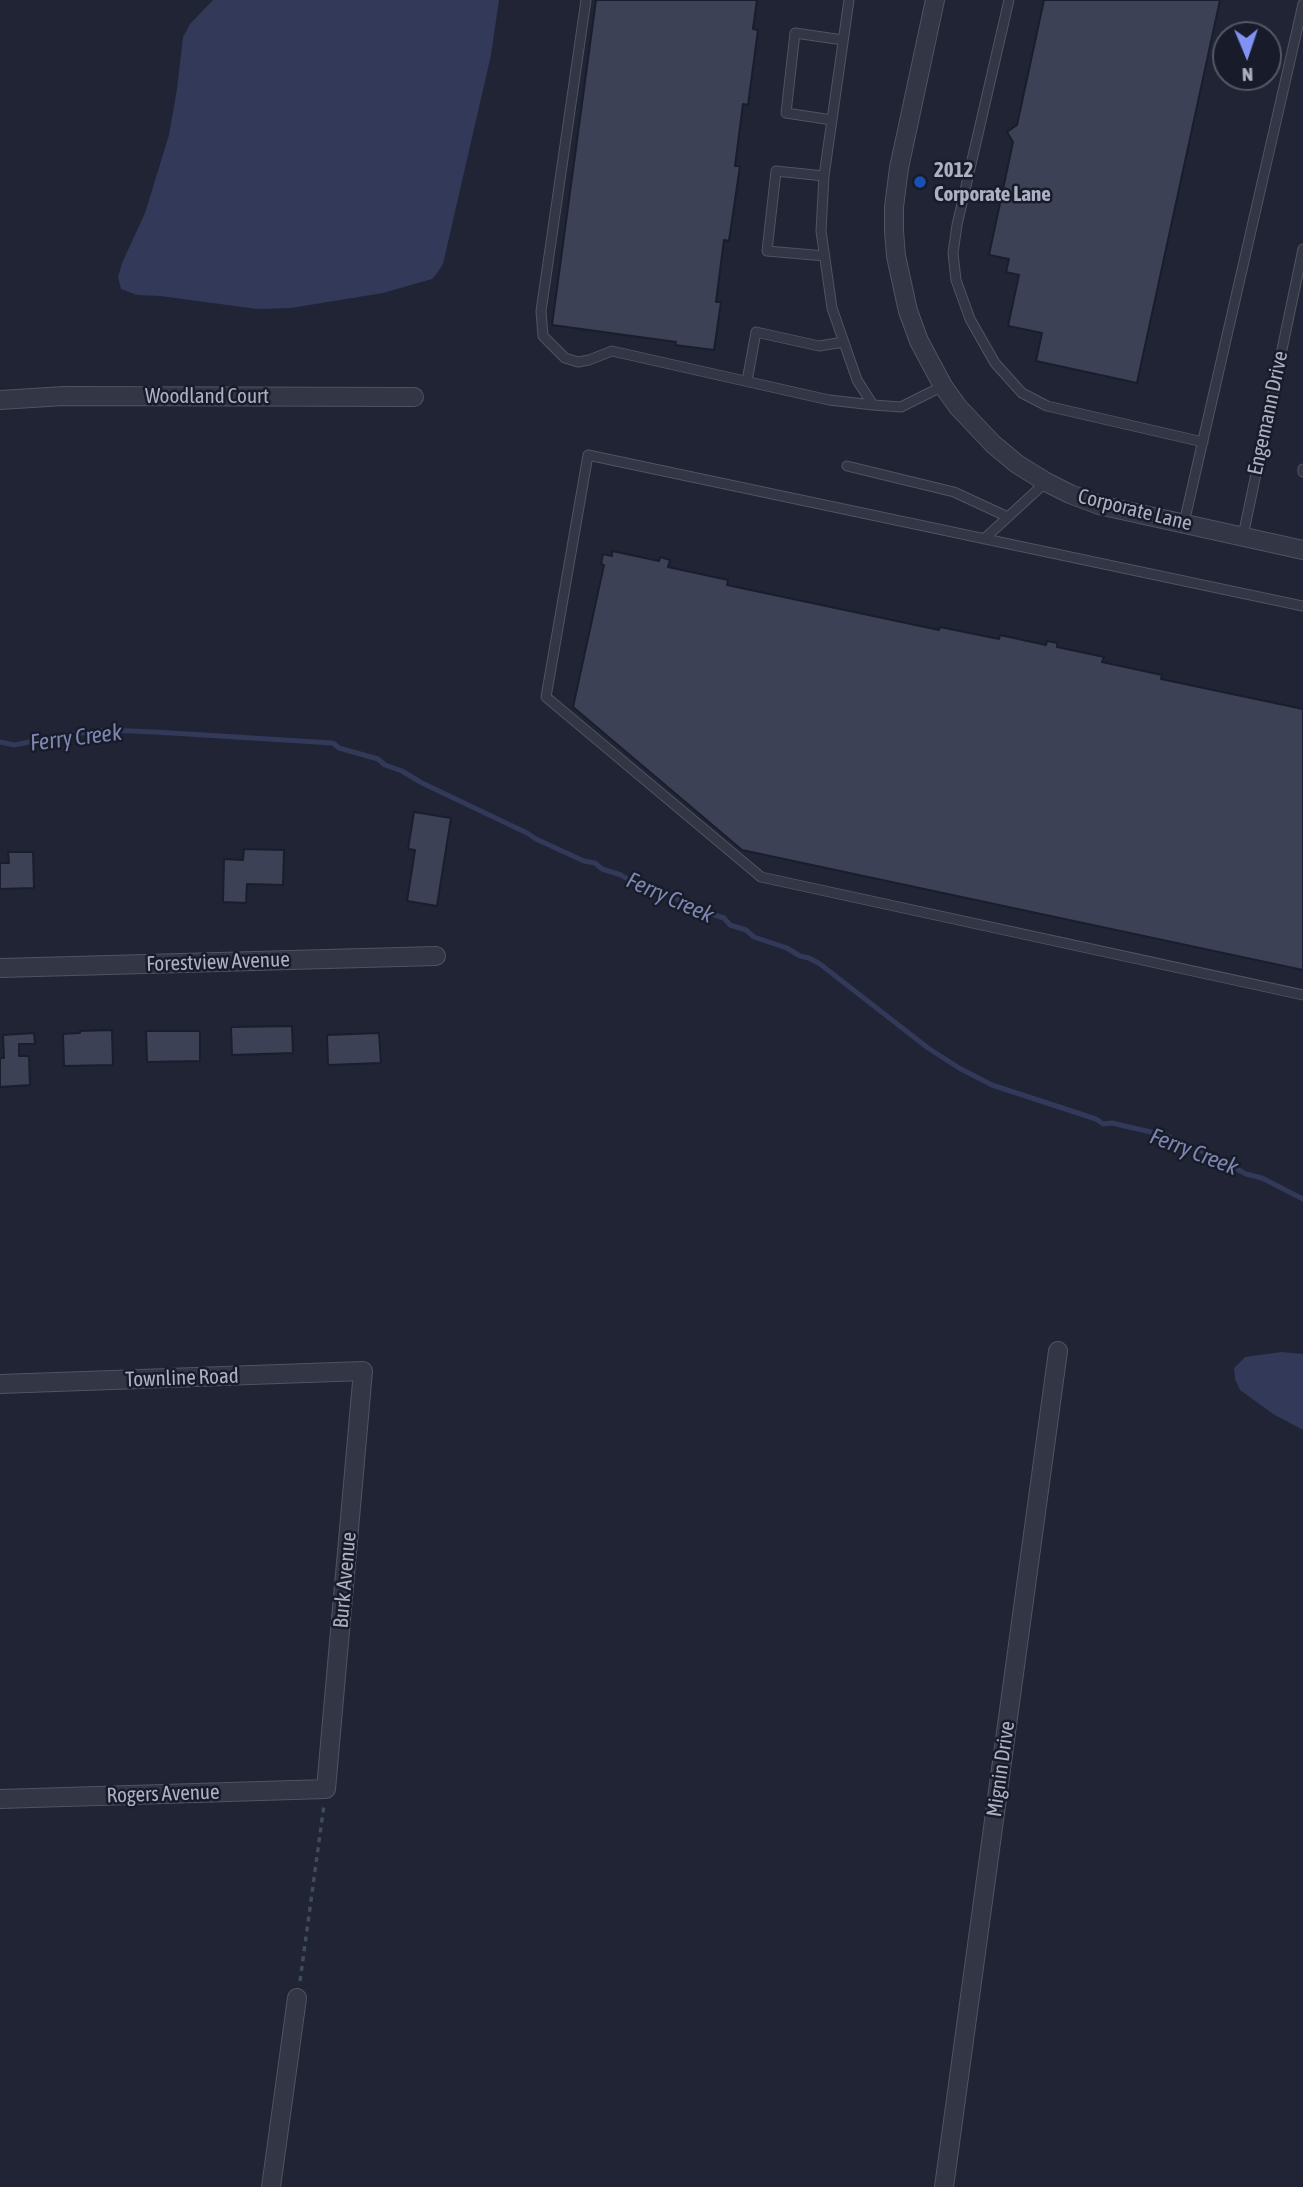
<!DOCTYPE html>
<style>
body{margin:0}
#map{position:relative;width:1303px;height:2187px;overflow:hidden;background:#202434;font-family:"Asap Condensed",sans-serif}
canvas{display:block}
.north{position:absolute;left:1212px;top:21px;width:70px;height:70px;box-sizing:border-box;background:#181c2a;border:2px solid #545767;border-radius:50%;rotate:178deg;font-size:19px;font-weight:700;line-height:28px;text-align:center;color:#adb0c2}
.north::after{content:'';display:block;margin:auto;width:24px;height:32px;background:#8092f4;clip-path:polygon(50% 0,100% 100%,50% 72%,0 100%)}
</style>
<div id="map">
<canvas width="1303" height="2187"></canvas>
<div class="north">N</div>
</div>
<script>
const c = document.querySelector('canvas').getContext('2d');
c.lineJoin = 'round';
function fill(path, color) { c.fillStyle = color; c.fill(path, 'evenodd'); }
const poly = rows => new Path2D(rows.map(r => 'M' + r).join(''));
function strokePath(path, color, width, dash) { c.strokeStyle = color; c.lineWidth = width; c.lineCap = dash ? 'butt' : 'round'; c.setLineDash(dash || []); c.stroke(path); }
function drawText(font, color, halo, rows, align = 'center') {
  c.font = font + ' "Asap Condensed",sans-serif'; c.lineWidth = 5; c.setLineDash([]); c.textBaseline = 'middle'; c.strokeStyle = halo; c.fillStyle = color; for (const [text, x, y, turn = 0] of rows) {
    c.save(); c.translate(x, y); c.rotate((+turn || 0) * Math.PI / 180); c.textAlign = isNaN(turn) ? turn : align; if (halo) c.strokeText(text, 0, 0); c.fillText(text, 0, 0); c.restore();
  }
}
fill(poly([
 [213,0,499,0,491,55,443,264,438,272,432,279,383,293,291,308,257,309,160,296,137,295,121,289,118,277,122,263,145,213,169,135,177,89,183,37,190,24],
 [1281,1352,1303,1354,1303,1430,1273,1414,1240,1390,1235,1379,1234,1368,1245,1357]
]), '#323959');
strokePath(poly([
 [0,742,14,745,65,735,106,730,155,732,333,743,339,748,378,759,385,765,402,771,422,783,527,833,536,839,584,861,595,863,602,869,621,875,637,885,669,894,689,907,724,918,730,925,746,930,754,937,787,948,800,956,809,958,820,964,928,1048,959,1068,992,1085,1096,1119,1103,1124,1112,1123,1168,1136,1181,1144,1209,1154,1246,1174,1262,1178,1303,1199]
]), '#323959', 5);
const building = poly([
 [596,0,757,0,753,29,758,30,748,105,743,104,735,166,740,166,729,241,724,240,716,302,721,302,714,350,675,345,676,342,552,325,596,0],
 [1044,0,1220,0,1137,383,1036,361,1042,333,1008,326,1019,275,1006,272,1009,259,989,255,1013,142,1007,132,1017,125,1044,0],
 [612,551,659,561,660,557,670,560,668,567,728,580,727,585,939,630,940,627,999,639,1000,635,1046,645,1047,641,1057,643,1057,647,1104,657,1102,662,1162,675,1161,679,1303,709,1303,970,742,850,573,707,604,565,601,564,603,554,612,556,612,551],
 [414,812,451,818,437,906,407,901,415,850,408,849,414,812],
 [244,849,284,850,283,885,247,884,246,903,223,902,224,859,243,860,244,849],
 [8,852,33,852,34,888,0,889,0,863,9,863,8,852],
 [292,1026,293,1053,232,1055,231,1027,292,1026],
 [112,1030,113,1065,64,1066,63,1034,80,1033,80,1031,112,1030],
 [146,1031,200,1031,200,1061,147,1062,146,1031],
 [34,1033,35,1044,19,1044,19,1056,29,1056,30,1085,0,1087,0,1058,4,1058,3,1035,34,1033],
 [379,1033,381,1063,328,1065,327,1035,379,1033]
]);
fill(building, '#3c4155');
strokePath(building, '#1a1d2c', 2);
const service = poly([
 [586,0,541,311,543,336,565,358,578,362,589,360,612,351,829,400,873,405],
 [849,0,824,176,821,231,832,308,857,380,873,405,901,407,943,386],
 [1009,0,957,225,953,253,956,280,970,319,995,363,1022,393,1047,406,1203,442],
 [832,120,786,113,795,33,843,40],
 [824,176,776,171,767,251,825,256],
 [747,381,756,332,819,346,844,342],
 [847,466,954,492,1008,517],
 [1303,469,1303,472],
 [1184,523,1303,4],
 [1243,536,1303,249],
 [984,539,1046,482],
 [1303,606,588,455,546,697,761,877,1303,995]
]);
const minor = poly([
 [935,0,899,168,894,207,894,231,896,256,908,311,919,341,943,386,958,407,993,444,1017,464,1046,482,1070,494,1099,505,1303,550],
 [0,400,64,396,414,397],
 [0,968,436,956],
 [0,1384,363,1371,326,1789,0,1799],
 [271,2187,297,1998],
 [944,2187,1058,1351]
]);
strokePath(service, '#505363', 11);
strokePath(minor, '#505363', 20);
strokePath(poly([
 [300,1981,324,1805]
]), '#3f4c53', 3.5, [5, 5]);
strokePath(service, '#333645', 9);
strokePath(minor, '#333645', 18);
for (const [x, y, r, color] of [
 [920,182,7,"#1a4fb4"]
]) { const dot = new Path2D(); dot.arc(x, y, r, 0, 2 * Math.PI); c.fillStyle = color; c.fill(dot); strokePath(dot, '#181c2a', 2.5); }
drawText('bold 21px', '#adb0c2', '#181c2a', [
 ["2012",934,170],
 ["Corporate Lane",934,194]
], 'left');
drawText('21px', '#adb0c2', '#181c2a', [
 ["Woodland Court",207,396],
 ["Engemann Drive",1268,413,-78],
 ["Corporate Lane",1135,510,14],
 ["Forestview Avenue",218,962,-2],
 ["Townline Road",182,1378,-2],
 ["Burk Avenue",345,1580,-85],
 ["Mignin Drive",1001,1769,-82],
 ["Rogers Avenue",163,1794,-2]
]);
drawText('italic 23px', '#7d87af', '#181c2a', [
 ["Ferry Creek",76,738,-7],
 ["Ferry Creek",670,898,24],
 ["Ferry Creek",1194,1152,21]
]);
</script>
